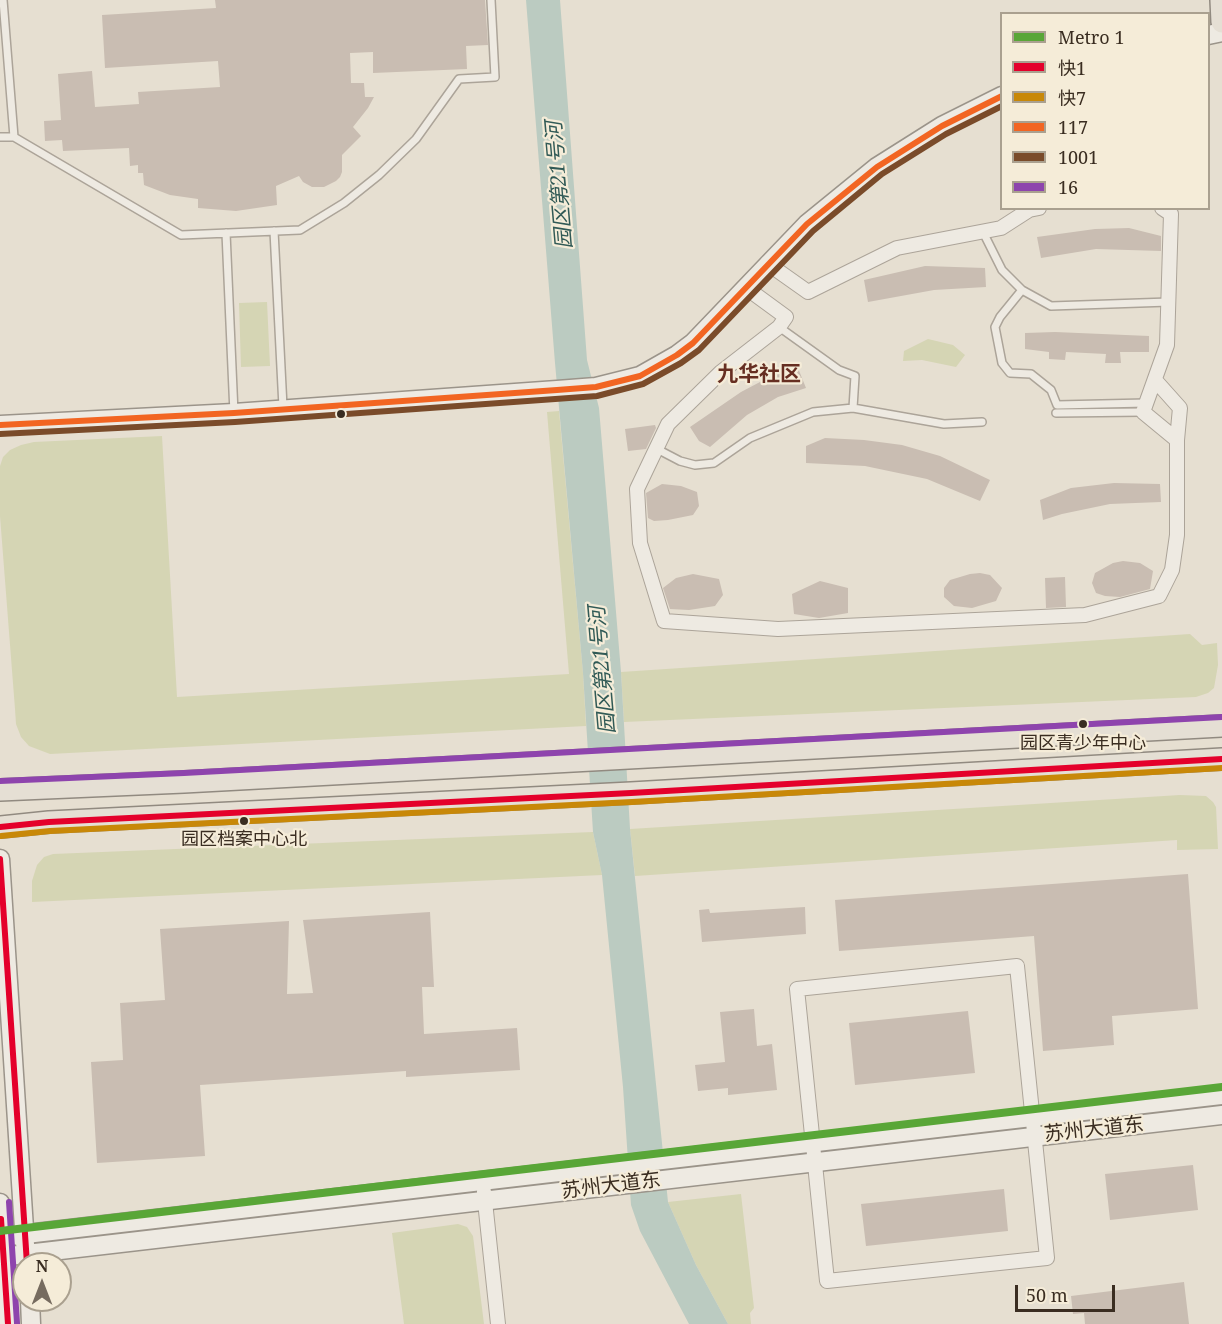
<!DOCTYPE html>
<meta charset="utf-8">
<style>
body{margin:0}
#map{position:relative;width:1222px;height:1324px;overflow:hidden;background:#e6dfd1;font-family:"Noto Serif","Noto Sans SC",serif}
canvas{display:block}
.legend{position:absolute;left:1000px;top:12px;width:210px;height:198px;box-sizing:border-box;background:#f5ecd8;border:2px solid #aaa08f;margin:0;padding:8px 10px;list-style:none;font-size:18px;color:#3a2d21}
.legend li{display:flex;align-items:center;gap:12px;height:30px}
.legend b{width:30px;border:2px solid #aaa08f}
.north{position:absolute;left:12px;top:1252px;width:60px;height:60px;box-sizing:border-box;background:#f5ecd8;border:2px solid #aaa08f;border-radius:50%;rotate:0deg;font-size:16px;font-weight:700;line-height:24px;text-align:center;color:#3a2d21}
.north::after{content:'';display:block;margin:auto;width:21px;height:27px;background:#766b5f;clip-path:polygon(50% 0,100% 100%,50% 72%,0 100%)}
.scale{position:absolute;left:1015px;top:1285px;width:100px;height:27px;box-sizing:border-box;border:3px solid #3a2d21;border-top:0;padding-left:8px;font-size:18px;line-height:21px;white-space:nowrap;color:#3a2d21;-webkit-text-stroke:4px #f5ecd8;paint-order:stroke}
</style>
<div id="map">
<canvas width="1222" height="1324"></canvas>
<ul class="legend">
<li><b style="height:8px;background:#59a637"></b>Metro 1</li>
<li><b style="height:8px;background:#e4002b"></b>快1</li>
<li><b style="height:8px;background:#c88808"></b>快7</li>
<li><b style="height:8px;background:#f26522"></b>117</li>
<li><b style="height:8px;background:#7a4b2a"></b>1001</li>
<li><b style="height:8px;background:#8e44ad"></b>16</li>
</ul>
<div class="north">N</div>
<div class="scale">50 m</div>
</div>
<script>
const c = document.querySelector('canvas').getContext('2d');
c.lineJoin = 'round';
function fill(path, color) { c.fillStyle = color; c.fill(path, 'evenodd'); }
const poly = rows => new Path2D(rows.map(r => 'M' + r).join(''));
function strokePath(path, color, width, dash) { c.strokeStyle = color; c.lineWidth = width; c.lineCap = dash ? 'butt' : 'round'; c.setLineDash(dash || []); c.stroke(path); }
function drawText(font, color, halo, rows, align = 'center') {
  c.font = font + ' "Noto Serif","Noto Sans SC",serif'; c.lineWidth = 4.5; c.setLineDash([]); c.textBaseline = 'middle'; c.strokeStyle = halo; c.fillStyle = color; for (const [text, x, y, turn = 0] of rows) {
    c.save(); c.translate(x, y); c.rotate((+turn || 0) * Math.PI / 180); c.textAlign = isNaN(turn) ? turn : align; if (halo) c.strokeText(text, 0, 0); c.fillText(text, 0, 0); c.restore();
  }
}
fill(poly([
 [267,302,270,366,241,367,239,303],
 [928,339,953,345,965,355,956,367,922,360,903,361,904,351],
 [559,411,583,673,586,726,50,754,29,746,21,737,16,724,15,709,0,516,0,466,3,457,10,450,21,445,34,442,162,436,177,697,569,674,547,412],
 [1190,634,1202,645,1217,643,1218,665,1214,688,1208,693,1196,697,624,722,621,672],
 [1180,795,1206,796,1213,802,1216,807,1218,849,1177,850,1177,840,635,876,630,829],
 [593,832,602,875,32,902,32,881,37,865,44,857,53,854],
 [741,1194,754,1308,750,1313,751,1324,728,1324,696,1265,668,1202],
 [458,1224,467,1227,473,1236,484,1324,404,1324,392,1233]
]), '#d5d5b4');
fill(poly([
 [526,0,560,0,587,360,599,408,621,672,630,829,668,1202,696,1265,728,1324,689,1324,640,1231,631,1205,623,1087,602,875,593,832,583,673,555,363]
]), '#bbcbc1');
fill(poly([
 [215,0,485,0,488,45,466,46,467,69,373,73,373,52,350,53,351,83,364,83,365,97,374,97,368,108,353,127,361,136,342,155,342,172,340,177,336,181,324,187,312,187,303,182,299,176,276,186,277,205,236,211,198,208,198,199,170,195,144,185,143,173,138,173,138,165,130,166,129,148,63,151,62,140,45,141,44,121,61,120,58,74,92,71,95,107,139,104,138,92,220,87,218,61,105,68,102,15,216,8],
 [1129,228,1161,236,1161,251,1096,249,1041,258,1037,237,1095,229],
 [925,266,985,268,986,287,934,290,868,302,864,280],
 [1055,332,1149,336,1149,352,1120,352,1121,363,1105,363,1106,354,1066,352,1065,360,1049,359,1049,352,1025,349,1025,333],
 [796,363,806,388,778,397,747,415,710,447,699,441,690,427,741,392],
 [655,425,656,428,646,449,628,451,625,429],
 [825,438,864,440,902,445,940,456,990,480,980,501,927,479,865,466,806,463,806,446],
 [1114,483,1160,484,1161,502,1110,504,1062,514,1043,520,1040,500,1071,488],
 [662,484,681,486,697,492,699,506,693,515,668,520,654,521,648,518,646,493],
 [1123,561,1140,563,1153,571,1150,589,1120,597,1105,596,1096,593,1092,583,1095,573,1113,563],
 [980,573,990,575,1002,588,996,601,972,608,954,606,944,597,944,588,950,580,970,574],
 [693,574,719,579,723,595,715,606,689,610,670,609,663,588,676,578],
 [1065,577,1066,607,1046,608,1045,578],
 [820,581,848,588,848,613,819,618,794,614,792,594],
 [1188,874,1198,1009,1112,1016,1114,1045,1043,1051,1034,936,839,951,835,900],
 [805,907,806,934,702,942,699,910,709,909,710,913],
 [430,912,434,987,422,987,424,1034,517,1028,520,1070,406,1077,406,1071,200,1085,205,1156,97,1163,91,1062,123,1060,120,1003,165,1000,160,929,289,921,287,994,313,993,303,920],
 [754,1009,757,1046,772,1044,777,1090,728,1095,728,1088,698,1091,695,1065,725,1062,720,1012],
 [968,1011,975,1073,855,1085,849,1023],
 [1193,1165,1198,1210,1110,1220,1105,1174],
 [1004,1189,1008,1231,866,1246,861,1204],
 [1184,1282,1189,1324,1085,1324,1084,1313,1073,1314,1071,1296]
]), '#c9bdb2');
const lane = poly([
 [3,0,14,137],
 [0,137,14,137,181,235,300,230,344,203,379,175,416,139,459,79,495,77,491,0],
 [274,231,283,407],
 [983,232,1002,270,1022,290,1051,306,1169,302],
 [226,233,234,413],
 [1022,290,1000,317,995,327,1002,363,1010,373,1031,374,1051,390,1057,405,1146,403],
 [779,327,839,370,855,376,853,408,944,424,982,422],
 [1056,413,1143,412],
 [657,449,680,461,695,465,714,463,750,438,813,412,853,408]
]);
const street = poly([
 [767,263,808,292,897,248,1001,228,1029,210,1039,208],
 [745,287,786,317,779,327,721,372,668,424,637,489,640,543,664,621,778,629,1085,615,1159,596,1172,570,1177,535,1177,440,1143,412,1167,345,1171,214,1162,208],
 [1155,380,1180,408,1177,440],
 [1017,966,1047,1258,827,1281,797,989,1017,966],
 [484,1192,498,1324]
]);
const secondary = poly([
 [1208,35,1222,32],
 [0,425,234,413,557,390,596,387,640,376,677,355,693,343,807,224,877,167,942,126,1002,96],
 [0,859,25,1244],
 [0,1203,8,1324],
 [0,1237,1222,1095],
 [0,1257,1222,1115],
 [30,1300,31,1324]
]);
const primary = poly([
 [1221,0,1222,22],
 [0,790,184,782,1222,726],
 [0,827,49,822,631,793,1222,759]
]);
strokePath(lane, '#aca499', 10);
strokePath(street, '#aca499', 16);
strokePath(secondary, '#9b948a', 21);
strokePath(primary, '#918a80', 24);
strokePath(lane, '#eeeae2', 7);
strokePath(street, '#eeeae2', 14);
strokePath(secondary, '#eeeae2', 18);
strokePath(primary, '#e5dfd4', 21);
strokePath(poly([
 [0,827,49,822,631,793,1222,759],
 [0,859,27,1264],
 [1,1219,8,1324]
]), '#e4002b', 6);
strokePath(poly([
 [1,836,50,831,632,802,1222,768]
]), '#c88808', 6);
strokePath(poly([
 [0,425,234,413,557,390,596,387,640,376,677,355,693,343,807,224,877,167,942,126,1002,96]
]), '#f26522', 6);
strokePath(poly([
 [0,434,235,422,597,396,643,384,681,363,699,350,813,231,882,174,946,134,1002,106]
]), '#7a4b2a', 6);
strokePath(poly([
 [0,781,184,773,1222,717],
 [9,1202,17,1323]
]), '#8e44ad', 6);
strokePath(poly([
 [0,1231,1222,1087]
]), '#59a637', 8);
for (const [x, y, r, color] of [
 [341,414,5,"#3a2d21"],
 [1083,724,5,"#3a2d21"],
 [244,821,5,"#3a2d21"]
]) { const dot = new Path2D(); dot.arc(x, y, r, 0, 2 * Math.PI); c.fillStyle = color; c.fill(dot); strokePath(dot, '#f5ecd8', 2); }
drawText('18px', '#3a2d21', '#f5ecd8', [
 ["园区青少年中心",1083,744],
 ["园区档案中心北",244,840]
]);
drawText('20px', '#3a2d21', '#f5ecd8', [
 ["苏州大道东",1094,1130,-6],
 ["苏州大道东",611,1186,-7]
]);
drawText('italic 21px', '#315a56', '#f5ecd8', [
 ["园区第21号河",560,185,-95],
 ["园区第21号河",603,670,-95]
]);
drawText('bold 21px', '#662e21', '#f5ecd8', [
 ["九华社区",759,375]
]);
</script>
